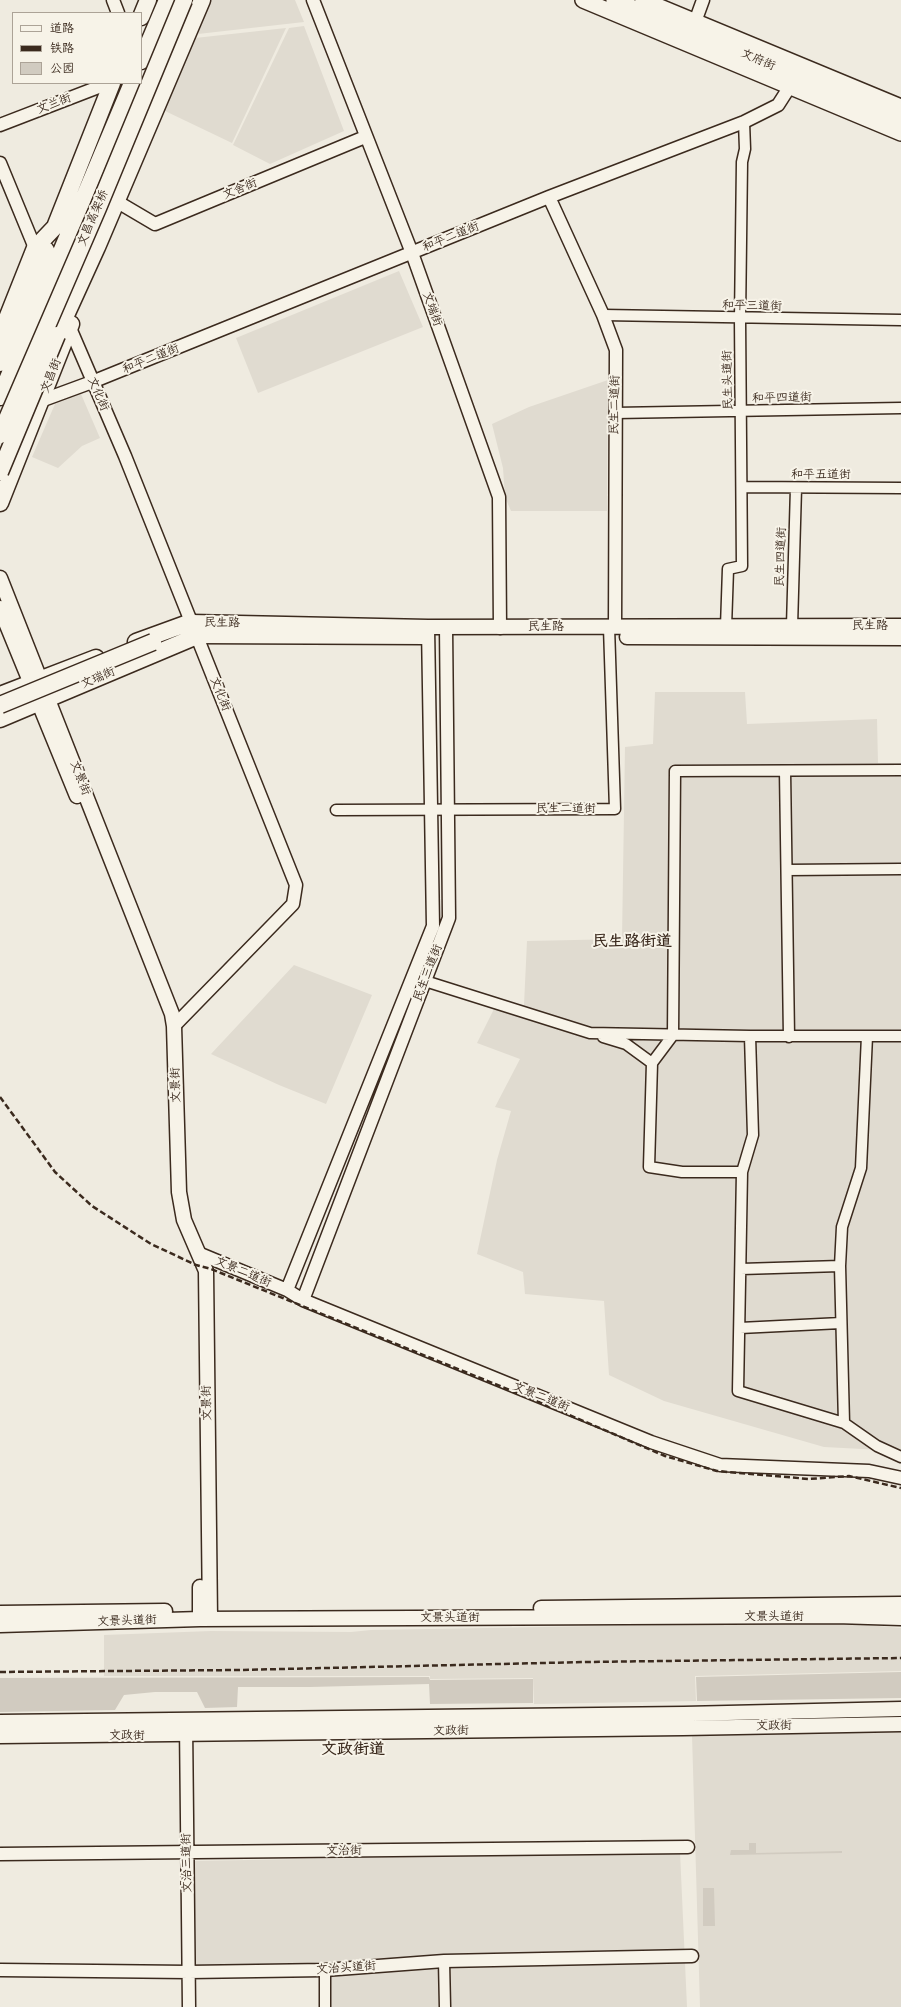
<!DOCTYPE html>
<meta charset="utf-8">
<style>
body{margin:0}
#map{position:relative;width:901px;height:2007px;overflow:hidden;background:#efebe0;font-family:"Shantell Sans","LXGW WenKai TC",sans-serif}
canvas{display:block}
.legend{position:absolute;left:12px;top:12px;width:130px;height:72px;box-sizing:border-box;background:#f7f3e8;border:1px solid #aca397;margin:0;padding:5px 7px;list-style:none;font-size:12px;color:#3b2a1e}
.legend li{display:flex;align-items:center;gap:8px;height:20px}
.legend b{width:20px;border:1px solid #aca397}
</style>
<div id="map">
<canvas width="901" height="2007"></canvas>
<ul class="legend">
<li><b style="height:5px;background:#f7f3e8"></b>道路</li>
<li><b style="height:5px;background:#3b2a1e"></b>铁路</li>
<li><b style="height:11px;background:#d1cbc0"></b>公园</li>
</ul>
</div>
<script>
const c = document.querySelector('canvas').getContext('2d');
c.lineJoin = 'round';
function fill(path, color) { c.fillStyle = color; c.fill(path, 'evenodd'); }
const poly = rows => new Path2D(rows.map(r => 'M' + r).join(''));
function strokePath(path, color, width, dash) { c.strokeStyle = color; c.lineWidth = width; c.lineCap = dash ? 'butt' : 'round'; c.setLineDash(dash || []); c.stroke(path); }
function drawText(font, color, halo, rows, align = 'center') {
  c.font = font + ' "Shantell Sans","LXGW WenKai TC",sans-serif'; c.lineWidth = 4; c.setLineDash([]); c.textBaseline = 'middle'; c.strokeStyle = halo; c.fillStyle = color; for (const [text, x, y, turn = 0] of rows) {
    c.save(); c.translate(x, y); c.rotate((+turn || 0) * Math.PI / 180); c.textAlign = isNaN(turn) ? turn : align; if (halo) c.strokeText(text, 0, 0); c.fillText(text, 0, 0); c.restore();
  }
}
fill(poly([
 [211,0,295,0,304,22,198,34],
 [304,26,344,131,270,164,233,145,289,28],
 [286,28,232,143,163,110,195,38],
 [399,271,423,327,258,393,236,338],
 [608,380,607,511,511,511,505,497,503,468,492,424,529,407],
 [81,394,100,438,82,446,58,468,32,457,55,404],
 [655,692,745,692,747,724,877,719,878,763,901,763,901,1451,824,1447,664,1401,609,1375,604,1301,525,1294,523,1272,477,1254,497,1160,511,1111,495,1107,520,1059,477,1043,498,1001,524,1005,527,941,622,939,625,747,653,744],
 [294,965,372,995,326,1104,279,1085,211,1054],
 [833,1622,901,1628,901,1671,695,1676,696,1701,534,1704,533,1678,430,1679,430,1676,104,1676,104,1635,211,1631,351,1632,371,1630],
 [901,1732,901,2007,700,2007,692,1735],
 [680,1852,687,2007,329,2007,329,1965,195,1967,194,1861]
]), '#e0dbd0');
fill(poly([
 [901,1672,901,1698,697,1701,696,1677],
 [429,1677,430,1680,533,1679,533,1703,430,1704,429,1684,310,1687,238,1687,237,1707,205,1708,197,1692,155,1692,124,1695,115,1710,0,1712,0,1678],
 [749,1843,756,1843,756,1853,842,1851,842,1853,730,1855,731,1850,749,1850],
 [703,1888,714,1888,715,1926,703,1926]
]), '#d1cbc0');
const minor = poly([
 [603,315,901,320],
 [615,413,901,408],
 [742,487,901,488],
 [792,626,796,488],
 [726,627,728,569,742,566,740,319,742,162,745,149,744,122],
 [785,771,789,1037],
 [336,810,615,809,609,627],
 [787,870,901,869],
 [425,981,590,1033,750,1036,901,1036],
 [750,1036,753,1135,742,1172,682,1172,649,1167,652,1063,673,1035,675,771,901,770],
 [603,1037,626,1044,652,1063],
 [742,1172,738,1391,844,1423,877,1446,901,1457],
 [741,1269,840,1266],
 [740,1328,841,1323],
 [844,1423,840,1266,842,1227,861,1168,867,1036],
 [444,1961,445,2007],
 [325,1970,325,2007]
]);
const tertiary = poly([
 [113,0,118,13],
 [313,0,412,253,499,497,500,628],
 [695,22,703,0],
 [0,125,109,83],
 [0,163,35,248],
 [549,197,603,315,616,350,615,627],
 [116,201,155,224,365,137],
 [70,328,125,456,296,885,293,904,174,1026],
 [35,403,92,382,549,197,744,122,778,105,794,80],
 [198,1253,287,1290,303,1300,651,1442,720,1465,869,1471,901,1478],
 [287,1290,433,926,428,627],
 [303,1300,449,918,446,627],
 [186,1724,189,2007],
 [0,1854,688,1847],
 [0,1970,189,1972,325,1970,444,1961,692,1956]
]);
const secondary = poly([
 [0,578,172,1014,174,1026,179,1192,184,1220,206,1271,210,1619],
 [0,608,77,796],
 [191,622,428,627,901,626],
 [197,636,426,637],
 [627,637,901,638],
 [200,1587,200,1619],
 [541,1608,901,1604],
 [0,1613,165,1611],
 [0,1625,200,1619,836,1616,901,1618],
 [0,1722,684,1714,901,1709],
 [0,1736,683,1728,901,1724]
]);
const primary = poly([
 [583,0,901,133],
 [614,0,901,118],
 [643,0,901,107]
]);
const trunk = poly([
 [141,17,148,0],
 [141,61,167,0],
 [57,335,97,247,202,0],
 [0,336,35,248,55,227,112,83],
 [0,363,46,250],
 [0,397,132,83],
 [0,503,71,324],
 [136,642,191,622],
 [0,695,96,658],
 [0,719,197,636]
]);
strokePath(minor, '#3b2a1e', 13);
strokePath(tertiary, '#3b2a1e', 15);
strokePath(secondary, '#3b2a1e', 17);
strokePath(primary, '#3b2a1e', 18);
strokePath(trunk, '#3b2a1e', 19);
strokePath(minor, '#f7f3e8', 10);
strokePath(tertiary, '#f7f3e8', 12);
strokePath(secondary, '#f7f3e8', 14);
strokePath(primary, '#f7f3e8', 15);
strokePath(trunk, '#f7f3e8', 16);
strokePath(poly([
 [0,1097,55,1172,92,1206,151,1244,196,1265,211,1269,532,1399,665,1456,717,1471,809,1479,849,1476,901,1488],
 [0,1672,239,1670,586,1662,901,1658]
]), '#3b2a1e', 2.5, [6, 3]);
const trunkBridge = poly([
 [0,435,98,208,184,0],
 [0,472,57,335],
 [0,705,153,642]
]);
strokePath(trunkBridge, '#3b2a1e', 19, []);
strokePath(trunkBridge, '#f7f3e8', 16);
drawText('12px', '#3b2a1e', '#f7f3e8', [
 ["文府街",758,60,23],
 ["文兰街",54,104,-21],
 ["文舍街",240,189,-22],
 ["文昌高架桥",93,218,-67],
 ["和平二道街",451,237,-22],
 ["和平三道街",752,306,1],
 ["文端街",432,309,70],
 ["和平二道街",151,359,-22],
 ["文昌街",51,376,-68],
 ["民生头道街",728,380,-91],
 ["文化街",98,394,67],
 ["和平四道街",782,398,-1],
 ["民生二道街",615,405,-89],
 ["和平五道街",821,475],
 ["民生四道街",781,557,-88],
 ["民生路",222,623,1],
 ["民生路",870,626],
 ["民生路",546,627],
 ["文瑞街",98,678,-23],
 ["文化街",220,694,68],
 ["文景街",80,778,69],
 ["民生二道街",566,809],
 ["民生三道街",428,973,-69],
 ["文景街",176,1085,-92],
 ["文景二道街",243,1272,23],
 ["文景二道街",541,1397,22],
 ["文景街",207,1403,-91],
 ["文景头道街",774,1617],
 ["文景头道街",450,1618],
 ["文景头道街",127,1621,-2],
 ["文政街",774,1726,-1],
 ["文政街",451,1731,-1],
 ["文政街",127,1736],
 ["文治街",344,1851,-1],
 ["文治三道街",187,1863,-91],
 ["文治头道街",346,1968,-4]
]);
drawText('bold 16px', '#3b2a1e', '#f7f3e8', [
 ["民生路街道",632,942],
 ["文政街道",353,1750]
]);
</script>
